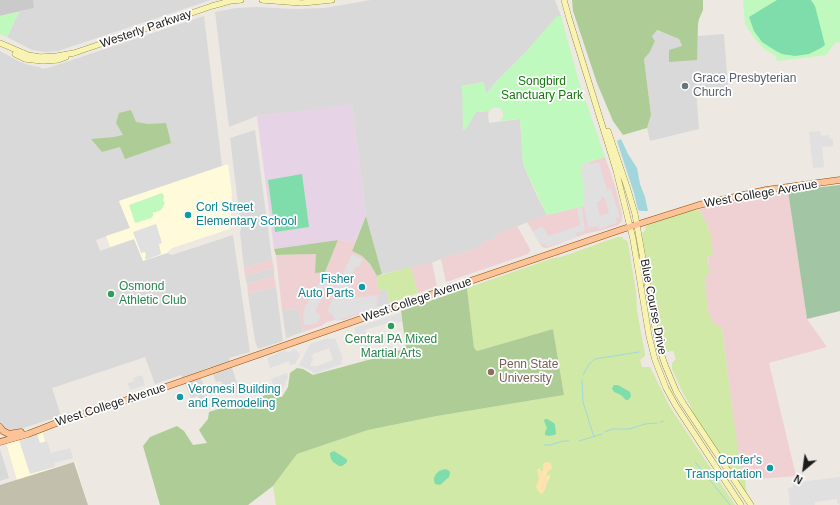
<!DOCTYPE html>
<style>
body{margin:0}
#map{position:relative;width:840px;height:505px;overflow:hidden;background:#ede8e1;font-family:Arial,sans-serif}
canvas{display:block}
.north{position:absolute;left:784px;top:449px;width:40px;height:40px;-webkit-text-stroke:3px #fff;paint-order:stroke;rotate:209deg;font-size:11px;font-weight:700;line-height:16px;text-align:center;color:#1c1c1c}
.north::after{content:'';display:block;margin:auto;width:14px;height:18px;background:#1c1c1c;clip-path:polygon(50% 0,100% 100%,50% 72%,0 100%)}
</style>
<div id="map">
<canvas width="840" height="505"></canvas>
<div class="north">N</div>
</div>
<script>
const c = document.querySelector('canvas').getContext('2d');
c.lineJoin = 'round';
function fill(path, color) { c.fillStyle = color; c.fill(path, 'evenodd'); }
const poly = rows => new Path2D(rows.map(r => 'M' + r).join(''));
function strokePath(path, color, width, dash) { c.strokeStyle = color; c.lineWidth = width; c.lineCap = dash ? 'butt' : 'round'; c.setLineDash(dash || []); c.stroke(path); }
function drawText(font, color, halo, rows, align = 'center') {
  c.font = font + ' Arial,sans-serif'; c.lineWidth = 3.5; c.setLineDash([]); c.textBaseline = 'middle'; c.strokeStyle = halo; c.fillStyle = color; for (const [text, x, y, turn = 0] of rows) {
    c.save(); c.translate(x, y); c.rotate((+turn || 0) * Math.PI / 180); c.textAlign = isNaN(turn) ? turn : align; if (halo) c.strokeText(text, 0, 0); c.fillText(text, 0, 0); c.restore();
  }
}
fill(poly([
 [33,0,211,0,58,51,46,52,32,50,7,37,19,12,34,8],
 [371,0,555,0,561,16,557,17,525,53,496,82,487,93,486,93,483,82,462,86,465,130,476,112,489,111,488,114,489,123,520,119,523,164,537,196,547,215,497,234,494,239,483,242,480,247,438,260,432,263,382,274,366,216,352,105,257,116,229,127,215,12,236,8,256,7,294,9,324,8],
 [204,16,222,166,119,201,130,228,96,240,100,251,134,239,143,261,167,253,172,255,233,235,250,352,229,358,240,393,225,394,221,381,216,382,210,367,198,372,205,388,208,399,200,401,198,396,191,398,181,375,155,384,145,357,52,388,61,416,23,428,9,431,5,429,2,435,0,435,0,51,20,62,29,65,40,67,42,69,51,67],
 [656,30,679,39,682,46,697,60,697,36,724,34,728,88,696,90,699,129,650,141,647,128,651,115,644,59,650,52,655,41,652,36],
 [255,130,272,259,244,268,240,233,241,228,230,138],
 [274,268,274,276,247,284,245,276],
 [276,287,283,341,258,349,255,341,248,294],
 [386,289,390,303,378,307,379,291],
 [299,309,303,332,286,338,282,310],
 [0,449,9,478,0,481]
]), '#dad9d9');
fill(poly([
 [605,157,615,186,622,214,622,221,618,225,599,231,588,233,547,248,542,247,527,222,547,215,584,206,582,164],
 [788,191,807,319,827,347,769,363,796,476,745,480,740,464,729,385,722,328,712,323,708,311,705,282,706,274,711,273,708,266,710,231,700,211,696,210],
 [517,226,530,249,530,251,528,254,446,282,441,259,480,247,483,242,494,239,497,234],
 [338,240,355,242,352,251,362,256,370,264,377,276,379,291,378,307,344,320,334,320,327,322,321,326,303,332,299,309,282,310,276,255,316,254,325,272],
 [272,259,274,268,245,276,244,268],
 [432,263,437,286,418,293,411,267],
 [274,276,276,287,248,294,247,284]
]), '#efd0d3');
fill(poly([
 [352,104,366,216,355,242,338,240,274,249,257,116]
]), '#e7d3e6');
fill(poly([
 [228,164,232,193,230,229,172,248,167,253,143,261,134,239,110,247,106,236,130,228,119,201],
 [42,430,52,468,75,462,88,505,0,505,17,480,6,443]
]), '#fffad9');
fill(poly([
 [0,0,33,0,34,8,0,16]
]), '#cacaca');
fill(poly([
 [74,462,88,505,0,505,0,485]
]), '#c2bfad');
fill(poly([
 [696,210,700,211,710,231,713,254,708,256,708,266,711,273,706,275,705,282,708,311,713,323,722,328,729,385,735,427,740,464,745,480,747,495,693,414,691,407,683,393,672,369,672,363,676,359,673,351,667,352,663,349,659,333,642,236,643,232,644,232,646,228,645,227,650,224,688,212],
 [617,237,623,237,623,239,627,241,628,243,636,292,637,311,645,354,645,356,640,360,642,367,650,367,670,407,735,505,276,505,273,486,297,454,368,430,437,416,564,395,553,329,477,351,474,349,467,288,553,258,561,257],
 [411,267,418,293,390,303,386,289,379,291,377,276]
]), '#d0e9a6');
fill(poly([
 [572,0,703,0,703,10,699,19,698,24,697,60,669,62,669,50,682,46,679,39,657,30,652,36,655,41,650,52,644,59,651,115,647,128,623,135,613,121,597,83,573,11],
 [131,110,136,122,148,124,166,123,171,143,125,159,120,147,102,152,91,139,114,137,123,135,116,123,119,113],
 [366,216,382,274,377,276,370,264,362,256,352,251],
 [338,240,325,272,315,273,316,254,276,255,274,249],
 [467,288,474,348,477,351,553,329,564,395,437,416,368,430,297,454,273,486,248,505,160,505,143,446,150,437,177,426,184,431,193,445,207,443,199,430,208,419,209,412,228,406,242,404,261,398,267,393,282,397,288,387,290,373,297,368,303,369,313,375,379,357,406,348,401,311]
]), '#aecd96');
fill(poly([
 [546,462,548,462,551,464,552,468,546,474,547,476,550,474,550,478,547,483,545,490,542,494,538,491,536,487,539,478,537,470,539,468,540,468,541,471,543,471,543,464]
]), '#ffe3ae');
fill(poly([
 [840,185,840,311,807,319,788,191]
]), '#a2c6a3');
fill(poly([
 [743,0,840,0,840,42,835,43,826,55,777,61,776,56,764,49,754,38,745,24],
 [19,12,7,37,0,34,0,16],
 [557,16,561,16,578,78,605,157,582,164,584,206,547,215,538,196,523,164,520,119,500,121,500,120,503,117,503,112,500,108,494,107,489,111,476,112,465,130,463,130,462,86,484,82,486,93,487,93,496,82,525,53],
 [162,193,164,196,163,201,165,203,161,210,156,212,153,212,153,216,151,218,135,223,129,205]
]), '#c0f9bd');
fill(poly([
 [777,0,811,0,815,6,825,45,821,48,809,54,795,56,782,54,776,51,762,42,754,31,749,17],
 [302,174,309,227,275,232,268,180],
 [614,385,618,385,630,392,631,396,630,398,628,400,626,400,621,395,614,392,612,389,613,386],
 [545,419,547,419,554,423,555,425,556,434,554,435,549,436,545,435,545,432,547,428,544,421],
 [334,451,345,458,347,460,347,462,345,464,342,466,339,466,333,462,331,459,330,455,330,453],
 [445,469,448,470,450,472,450,474,449,477,440,485,435,484,434,481,434,478,436,474,439,471]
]), '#7eddab');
fill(poly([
 [820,131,821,136,829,135,830,139,833,139,833,146,822,147,824,167,813,168,809,132],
 [589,162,590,164,599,162,607,190,611,189,620,217,616,218,617,223,599,229,597,226,588,228,584,206,582,164],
 [601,197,604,197,609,213,600,216,598,209,597,202,602,200],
 [582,207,585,231,576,233,577,237,546,247,545,243,541,245,533,232,542,226,549,236,580,225,577,208],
 [156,224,162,243,159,244,161,254,146,260,145,257,146,256,145,252,141,253,133,232],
 [352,254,363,259,359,267,356,267,350,278,353,298,377,295,377,307,337,321,334,319,332,314,327,311,335,294,335,290],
 [330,277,332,277,315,312,321,315,317,324,304,325,303,312,314,289,319,283,324,279],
 [400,313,402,321,397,323,396,321,389,324,388,323,365,330,371,348,369,348,370,351,389,345,392,352,365,360,354,328],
 [328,338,330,339,335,338,343,359,341,360,342,364,314,374,312,371,299,365,310,344],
 [329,348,333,360,317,366,310,366,313,359,311,358,313,354],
 [294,349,300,354,295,364,290,365,289,361,270,368,267,358,285,350,288,353],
 [287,373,288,377,280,395,270,392,273,384,271,379],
 [142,375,145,385,131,390,127,383,134,381,133,378],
 [37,434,40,443,47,441,51,453,70,448,73,458,54,463,55,467,30,474,19,440],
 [840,477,840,505,837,503,837,499,815,502,815,505,790,505,788,488,793,487,793,483]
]), '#e0e0e0');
fill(poly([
 [621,139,628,154,637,168,640,184,645,197,648,211,641,211,638,210,634,193,617,141]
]), '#a1d7dc');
strokePath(poly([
 [583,375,589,364,595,359,639,352],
 [582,380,583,402,594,437],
 [660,422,664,421],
 [605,432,612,429,629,429,645,424,657,423],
 [579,441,602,434],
 [544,445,550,445,563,441,569,441],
 [695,462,730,505]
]), '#a1d7dc', 1);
const secondary = poly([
 [262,0,302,3,332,0],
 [564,0,569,18,616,170,633,239,649,336,655,360,666,388,676,406,741,505],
 [0,43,28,55,40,57,57,56,74,53,212,6,230,1,241,0],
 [15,54,25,59,43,61,58,60,66,57],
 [608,131,628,190,635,214,655,327,658,344,665,365,676,391,683,403,751,505]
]);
const primary = poly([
 [0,427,3,431,9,434,21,432],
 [0,442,28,434,59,422,154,391,441,291,623,229,699,205,766,190,840,180]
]);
strokePath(secondary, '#716d04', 6);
strokePath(primary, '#944e00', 7);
strokePath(secondary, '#f9f3b3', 5.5);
strokePath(primary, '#fcc298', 6);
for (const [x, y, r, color] of [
 [685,86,4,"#6b7280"],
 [188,215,4,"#0f9aa8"],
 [362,287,4,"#0f9aa8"],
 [111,294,4,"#2e9e5b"],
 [391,326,4,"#2e9e5b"],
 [491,372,4,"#8d6e63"],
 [180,397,4,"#0f9aa8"],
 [770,468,4,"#0f9aa8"]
]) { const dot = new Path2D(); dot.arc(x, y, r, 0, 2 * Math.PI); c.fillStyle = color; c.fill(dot); strokePath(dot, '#fff', 1.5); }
drawText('12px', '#1c1c1c', '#fff', [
 ["Westerly Parkway",146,29,-19],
 ["West College Avenue",761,194,-10],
 ["West College Avenue",417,300,-19],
 ["Blue Course Drive",653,307,79],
 ["West College Avenue",111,405,-18]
]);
drawText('12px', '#5b616d', '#fff', [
 ["Grace Presbyterian",693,79],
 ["Church",693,93]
], 'left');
drawText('12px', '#11790b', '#fff', [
 ["Songbird",542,82],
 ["Sanctuary Park",542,96]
]);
drawText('12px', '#0d838f', '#fff', [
 ["Corl Street",196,208],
 ["Elementary School",196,222],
 ["Fisher",354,280,"right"],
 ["Auto Parts",354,294,"right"],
 ["Veronesi Building",188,390],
 ["and Remodeling",188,404],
 ["Confer's",762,461,"right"],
 ["Transportation",762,475,"right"]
], 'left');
drawText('12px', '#27864d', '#fff', [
 ["Osmond",119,287],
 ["Athletic Club",119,301],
 ["Central PA Mixed",391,340,"center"],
 ["Martial Arts",391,354,"center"]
], 'left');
drawText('12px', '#785e54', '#fff', [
 ["Penn State",499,365],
 ["University",499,379]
], 'left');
</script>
